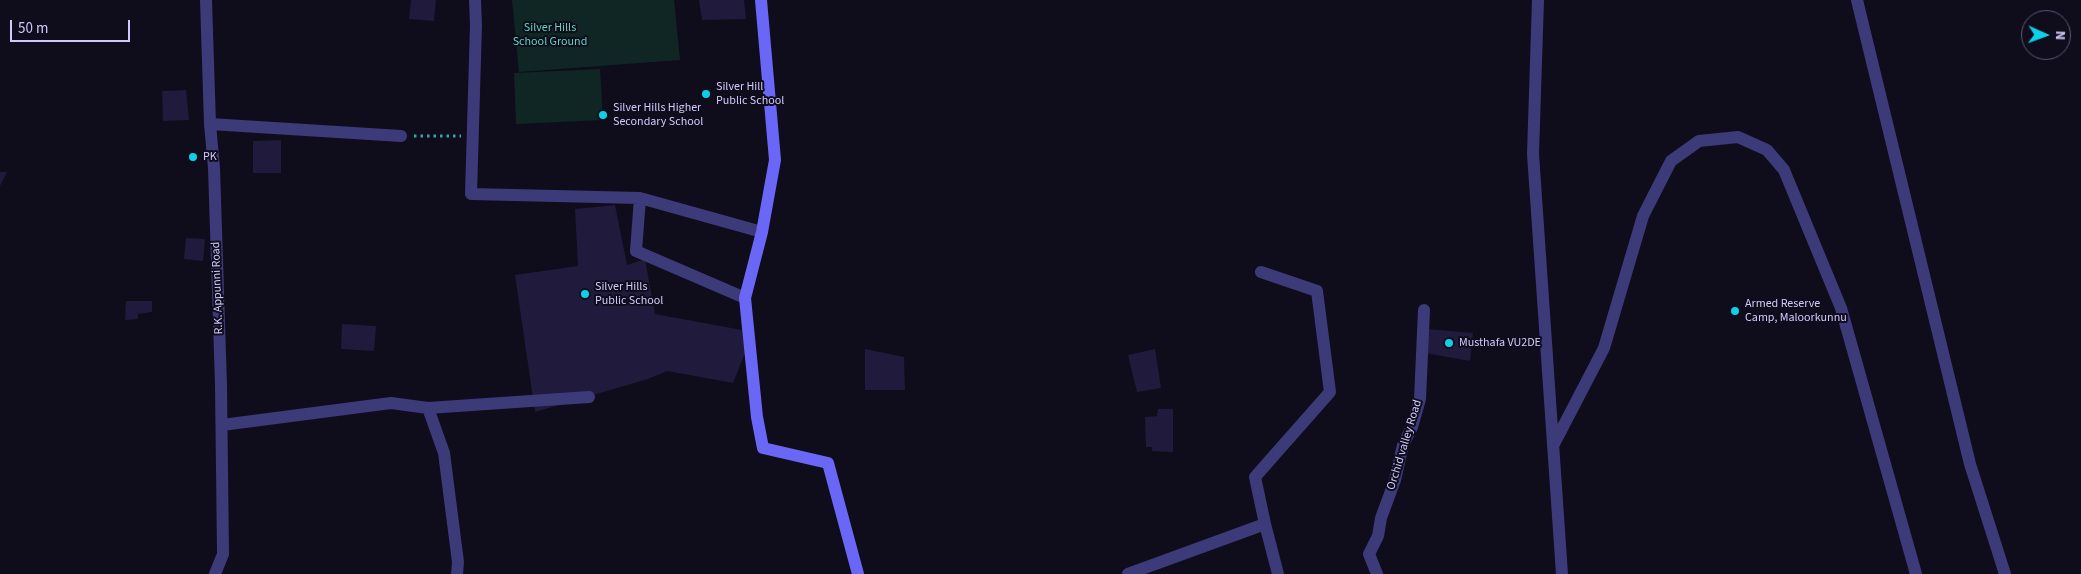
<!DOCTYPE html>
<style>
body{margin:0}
#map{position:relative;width:2081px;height:574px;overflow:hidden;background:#0f0c1c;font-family:"Source Sans 3",sans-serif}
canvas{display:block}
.north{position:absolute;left:2021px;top:10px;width:50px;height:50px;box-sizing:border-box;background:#0f0c1c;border:1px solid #5c5876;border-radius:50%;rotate:92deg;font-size:14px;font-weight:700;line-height:20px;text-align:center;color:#d0cafc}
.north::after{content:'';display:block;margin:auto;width:18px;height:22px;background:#0cd1e6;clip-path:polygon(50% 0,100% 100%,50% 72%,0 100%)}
.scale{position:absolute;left:10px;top:20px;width:120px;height:22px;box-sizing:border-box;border:2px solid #d0cafc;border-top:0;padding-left:6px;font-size:15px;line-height:18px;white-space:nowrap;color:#d0cafc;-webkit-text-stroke:4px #0f0c1c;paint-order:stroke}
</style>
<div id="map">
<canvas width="2081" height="574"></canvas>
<div class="north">N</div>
<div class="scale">50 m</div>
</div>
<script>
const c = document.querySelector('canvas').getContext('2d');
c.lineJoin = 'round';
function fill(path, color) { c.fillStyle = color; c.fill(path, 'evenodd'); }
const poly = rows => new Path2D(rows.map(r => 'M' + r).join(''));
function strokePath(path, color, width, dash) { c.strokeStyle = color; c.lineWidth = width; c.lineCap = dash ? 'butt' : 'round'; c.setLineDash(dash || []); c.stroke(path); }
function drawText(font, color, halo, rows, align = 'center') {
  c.font = font + ' "Source Sans 3",sans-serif'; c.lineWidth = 4; c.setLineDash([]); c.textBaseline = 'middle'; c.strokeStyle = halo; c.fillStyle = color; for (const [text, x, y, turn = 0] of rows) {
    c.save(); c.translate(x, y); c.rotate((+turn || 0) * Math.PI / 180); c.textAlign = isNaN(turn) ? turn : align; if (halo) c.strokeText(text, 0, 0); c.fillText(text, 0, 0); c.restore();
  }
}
fill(poly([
 [512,0,674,0,680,60,519,72],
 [600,69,603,120,516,124,514,73]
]), '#102625');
fill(poly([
 [411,0,436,0,434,21,409,19],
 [699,0,744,0,746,19,702,20],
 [186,90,189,120,163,121,162,91],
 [281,140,281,173,253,173,253,141],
 [0,172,7,172,0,186],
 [615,205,627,265,645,259,655,314,742,330,745,353,733,383,667,371,648,379,535,412,515,275,578,266,575,209],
 [186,238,205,239,203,261,184,259],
 [126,301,152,301,152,312,138,314,138,319,125,320],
 [342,324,376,326,374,351,341,349],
 [1428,329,1473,333,1470,361,1425,353],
 [865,349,904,357,905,390,865,390],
 [1155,349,1161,388,1137,392,1128,355],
 [1158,409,1173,409,1173,452,1152,451,1152,447,1146,447,1145,417,1157,416]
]), '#201a3c');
strokePath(poly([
 [414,136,461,136]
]), '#33a7a0', 3, [2.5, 4]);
strokePath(poly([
 [206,0,210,124,214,168,221,385,223,554,215,574],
 [475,0,476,25,471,194,640,198,762,232],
 [1538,0,1533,154,1562,574],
 [1857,0,1970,464,2005,574],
 [210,124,401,136],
 [640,198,636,251,745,298],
 [428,408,589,397],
 [222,425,391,403,428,408,444,453,458,562,457,574],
 [1554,444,1604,348,1643,216,1671,161,1699,141,1738,137,1767,150,1784,170,1841,308,1916,574],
 [1265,524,1278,574],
 [1128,574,1265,524,1255,477,1330,392,1317,291,1261,272],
 [1377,574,1369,554,1378,536,1381,518,1395,480,1403,445,1412,427,1420,399,1424,310]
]), '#3c3a79', 12);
strokePath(poly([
 [761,0,775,160,762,232,745,298,757,417,763,448,828,463,858,574]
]), '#6a67f7', 12);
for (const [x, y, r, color] of [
 [706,94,5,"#0cd1e6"],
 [603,115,5,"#0cd1e6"],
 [193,157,5,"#0cd1e6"],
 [585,294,5,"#0cd1e6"],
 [1735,311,5,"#0cd1e6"],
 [1449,343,5,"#0cd1e6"]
]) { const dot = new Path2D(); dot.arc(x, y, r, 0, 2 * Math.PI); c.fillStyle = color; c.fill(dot); strokePath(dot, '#0f0c1c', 2); }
drawText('12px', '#5cd7b8', '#0f0c1c', [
 ["Silver Hills",550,28],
 ["School Ground",550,42]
]);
drawText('12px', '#d0cafc', '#0f0c1c', [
 ["Silver Hill",716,87],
 ["Public School",716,101],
 ["Silver Hills Higher",613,108],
 ["Secondary School",613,122],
 ["PK",203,157],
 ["Silver Hills",595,287],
 ["Public School",595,301],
 ["Armed Reserve",1745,304],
 ["Camp, Maloorkunnu",1745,318],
 ["Musthafa VU2DE",1459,343]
], 'left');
drawText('12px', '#d0cafc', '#0f0c1c', [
 ["R.K. Appunni Road",218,288,-92],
 ["Orchid valley Road",1405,445,-73]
]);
</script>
